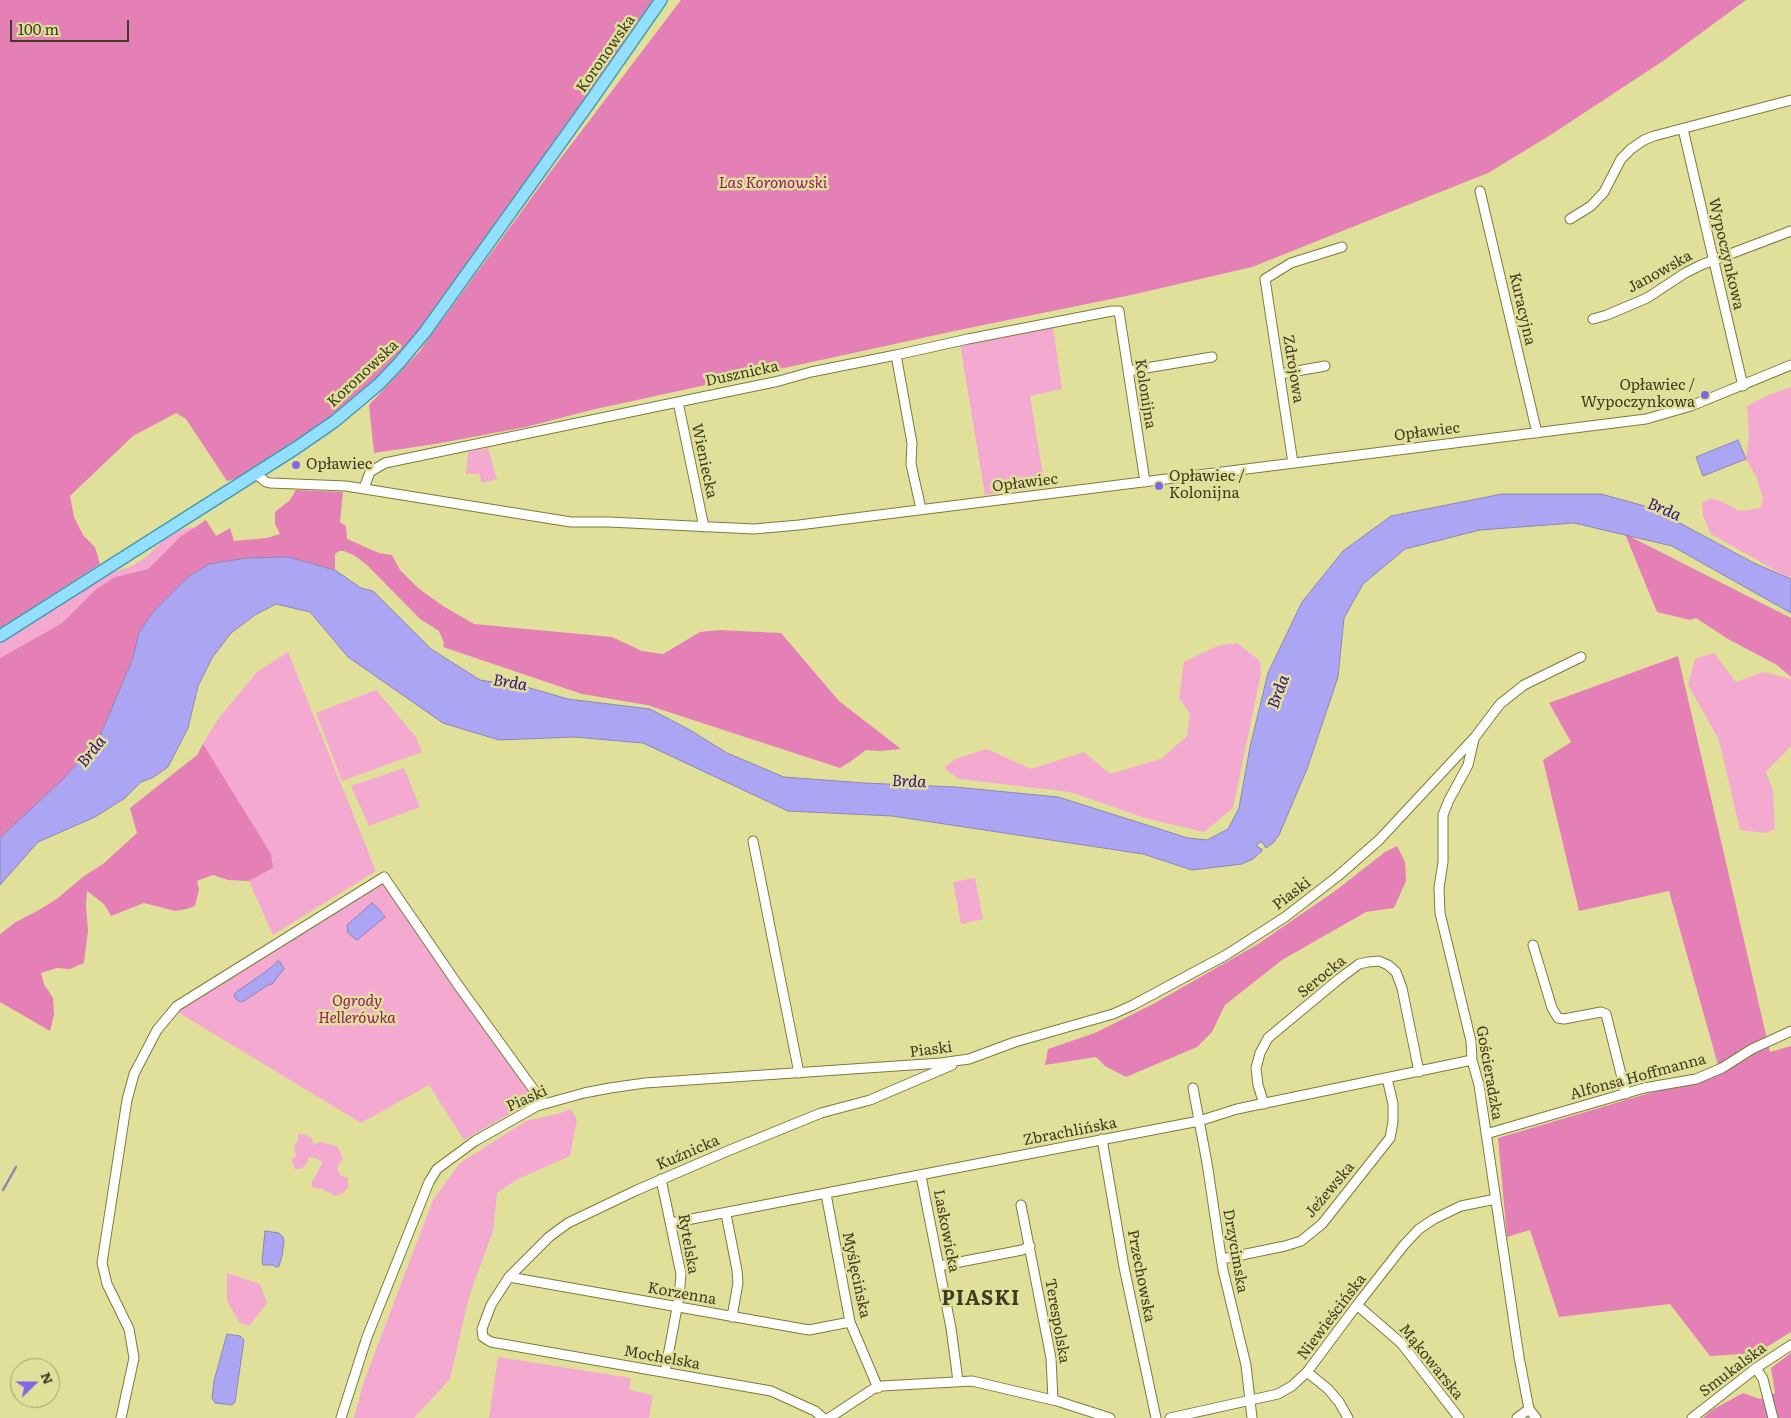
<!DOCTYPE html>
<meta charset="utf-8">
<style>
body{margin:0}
#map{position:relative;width:1791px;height:1418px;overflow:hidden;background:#e1e09b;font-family:Literata,serif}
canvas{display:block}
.north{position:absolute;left:10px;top:1358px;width:50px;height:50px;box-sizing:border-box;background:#e1e09b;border:1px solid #a09f6a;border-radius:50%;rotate:68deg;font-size:14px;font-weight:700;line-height:20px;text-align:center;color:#3e3d21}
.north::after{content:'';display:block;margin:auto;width:18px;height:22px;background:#7d68e4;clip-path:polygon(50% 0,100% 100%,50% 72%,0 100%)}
.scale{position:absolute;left:10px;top:20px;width:119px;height:22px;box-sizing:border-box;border:2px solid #3e3d21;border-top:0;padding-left:6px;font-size:15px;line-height:18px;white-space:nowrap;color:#3e3d21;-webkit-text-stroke:4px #e1e09b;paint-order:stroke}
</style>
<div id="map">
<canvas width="1791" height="1418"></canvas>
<div class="north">N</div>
<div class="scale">100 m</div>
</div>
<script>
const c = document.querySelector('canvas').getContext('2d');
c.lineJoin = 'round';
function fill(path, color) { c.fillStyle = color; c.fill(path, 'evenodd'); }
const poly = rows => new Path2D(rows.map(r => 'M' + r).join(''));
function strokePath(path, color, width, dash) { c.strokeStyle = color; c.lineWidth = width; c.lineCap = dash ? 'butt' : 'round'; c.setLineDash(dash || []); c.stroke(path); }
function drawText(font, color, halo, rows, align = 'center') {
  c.font = font + ' Literata,serif'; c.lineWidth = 5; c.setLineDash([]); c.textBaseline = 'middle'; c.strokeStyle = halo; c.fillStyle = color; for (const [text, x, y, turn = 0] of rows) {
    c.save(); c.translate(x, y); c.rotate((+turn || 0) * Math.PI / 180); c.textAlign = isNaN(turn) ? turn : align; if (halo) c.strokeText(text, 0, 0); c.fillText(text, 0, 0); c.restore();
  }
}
fill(poly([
 [1053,327,1062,389,1030,396,1045,487,985,495,960,344],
 [1791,387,1791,576,1787,577,1711,534,1703,516,1702,503,1711,498,1723,502,1739,511,1760,508,1763,499,1757,478,1746,459,1749,435,1747,406,1769,395],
 [488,448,497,479,482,483,479,474,466,474,468,452],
 [192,527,193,529,180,537,148,569,115,577,96,589,62,623,0,658,0,643,113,572,130,567,145,558,164,540,181,530],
 [1237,643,1260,661,1261,674,1233,808,1204,832,1145,818,1070,792,959,779,944,768,955,759,987,749,1031,769,1084,752,1110,774,1161,759,1187,736,1190,714,1179,698,1184,662,1217,646],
 [288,652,376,871,273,935,249,881,273,868,203,744,218,719,257,672],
 [1714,653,1736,682,1763,672,1791,679,1791,746,1766,772,1773,791,1775,829,1766,833,1740,830,1719,740,1688,685,1695,659],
 [376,690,416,737,422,752,342,781,316,713],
 [404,768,420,807,369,826,351,786],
 [975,878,983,919,961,924,953,882],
 [383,884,534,1097,525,1105,464,1140,429,1085,361,1123,176,1011],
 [571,1109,577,1120,570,1156,518,1179,497,1193,493,1231,469,1297,450,1379,414,1418,354,1418,363,1384,433,1200,460,1163,526,1121,557,1114],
 [298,1134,306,1135,312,1138,313,1145,320,1142,337,1146,343,1158,337,1168,340,1175,348,1178,348,1188,343,1193,336,1196,320,1188,317,1189,312,1187,312,1182,322,1164,321,1161,316,1158,309,1157,307,1163,301,1169,295,1169,291,1159,296,1157,294,1146,298,1141],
 [227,1273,260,1284,267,1303,249,1326,239,1322,227,1301],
 [498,1357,631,1378,629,1390,653,1395,649,1418,489,1418]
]), '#f4a9d0');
fill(poly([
 [0,0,654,0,640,23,422,329,378,378,330,417,292,443,238,478,227,481,186,419,176,413,133,436,70,496,74,517,83,535,95,547,100,564,0,628],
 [681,0,1746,0,1663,61,1549,136,1488,173,1252,267,1131,295,959,330,591,410,526,427,435,444,374,453,369,405,419,352,551,171],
 [296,490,343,492,340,522,346,526,347,539,379,553,392,555,400,570,418,588,443,606,474,624,612,637,642,651,663,654,700,632,720,630,781,633,839,701,901,749,880,751,866,750,850,762,840,768,647,705,582,694,443,647,444,643,439,631,420,619,367,565,355,556,344,551,339,551,335,554,335,570,288,557,209,564,188,577,152,613,139,633,133,658,97,743,62,780,0,838,0,658,62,623,96,589,115,577,148,569,180,537,206,520,216,536,230,528,234,541,267,538,280,534,275,524,275,512,290,500],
 [1625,534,1791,618,1791,677,1777,665,1728,639,1696,618,1690,620,1657,612],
 [1678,656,1770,1052,1791,1046,1791,1332,1757,1353,1710,1356,1670,1304,1559,1317,1530,1230,1507,1237,1498,1138,1720,1072,1669,891,1579,911,1543,760,1571,742,1549,703],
 [203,744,271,854,273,868,249,881,228,880,213,875,197,881,199,890,195,906,187,909,175,911,144,903,111,916,104,904,87,891,86,906,88,930,84,963,70,969,57,968,41,973,44,984,53,998,54,1015,50,1031,0,1002,0,934,16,922,39,910,58,898,84,876,103,864,137,833,130,808,197,755],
 [1397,846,1405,862,1406,881,1394,908,1366,912,1282,960,1225,1005,1212,1032,1197,1047,1126,1077,1105,1066,1096,1057,1045,1065,1048,1049,1095,1033,1155,1003,1258,944,1335,891,1385,852],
 [1791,1353,1791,1418,1703,1418,1712,1410,1743,1393,1760,1399,1775,1393,1771,1368]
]), '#e480b6');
const water = poly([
 [1738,440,1746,459,1703,476,1696,457,1738,440],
 [1502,494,1601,494,1652,508,1754,563,1791,579,1791,613,1672,546,1574,523,1480,530,1405,549,1363,584,1344,618,1338,677,1307,769,1279,835,1273,843,1266,848,1263,843,1260,842,1258,843,1257,847,1262,849,1262,851,1253,859,1242,864,1192,870,1143,854,892,816,788,811,643,743,574,737,499,740,443,723,348,657,310,612,276,604,255,615,231,633,212,658,198,686,188,728,168,767,152,778,141,782,125,798,95,817,38,842,0,885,0,838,62,780,97,743,133,658,139,633,152,613,188,577,209,564,246,558,288,557,335,570,361,588,373,591,431,649,480,680,530,688,568,699,650,709,690,730,727,753,784,777,864,783,955,787,1058,797,1188,838,1207,840,1228,829,1239,808,1250,747,1268,673,1302,602,1343,551,1391,516,1502,494],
 [372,903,378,908,385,917,357,940,354,938,348,933,347,925,372,903],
 [278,961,281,963,284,969,272,984,268,985,247,999,242,1002,237,1000,234,996,235,993,268,970,278,961],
 [265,1231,279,1233,283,1237,284,1242,282,1256,279,1266,276,1267,273,1265,263,1265,262,1261,265,1231],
 [227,1334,240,1336,244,1340,235,1402,232,1405,215,1403,212,1398,214,1381,227,1334]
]);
fill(water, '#aca5f3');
strokePath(water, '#8b86b4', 1);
strokePath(poly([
 [3,1190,16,1167]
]), '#8b86b4', 2.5);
const minor = poly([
 [1683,129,1743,386],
 [1480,191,1537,433],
 [1570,219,1591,206,1604,192,1621,159,1631,149,1644,140,1654,136,1791,100],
 [1593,319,1607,315,1647,298,1685,273,1701,265,1791,231],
 [1128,371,1212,357],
 [1280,374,1325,366],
 [678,402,704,527],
 [1293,463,1265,279,1291,263,1342,247],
 [256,474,266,482,270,483,346,486,571,522,609,522,754,529,799,525,1646,419,1691,406,1791,365],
 [364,488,370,472,385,463,779,381,811,372,896,355],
 [921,509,911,464,912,443,896,355,968,339,1112,311,1119,311,1145,482],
 [1474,739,1468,765,1449,800,1443,815,1443,862,1439,888,1440,913,1471,1041,1472,1060,1479,1085,1519,1357,1529,1409,1536,1418],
 [753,841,799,1073],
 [1533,945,1552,1008,1558,1018,1564,1019,1601,1012,1606,1014,1626,1094],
 [1193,1088,1207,1163,1223,1270,1246,1365,1252,1418],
 [1264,1104,1258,1085,1256,1068,1260,1053,1268,1038,1339,979,1359,964,1368,962,1379,961,1388,965,1396,972,1402,988,1419,1072],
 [1486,1134,1644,1088,1696,1079,1722,1068,1752,1049,1791,1031],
 [1102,1139,1124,1267,1156,1418],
 [921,1176,951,1328,958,1381],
 [661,1179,681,1274,679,1297,665,1372],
 [826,1194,850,1322,878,1388],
 [1021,1205,1051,1358,1053,1400],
 [726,1214,737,1270,738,1283,732,1317],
 [671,1223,1199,1121,1237,1109,1472,1060],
 [1222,1259,1285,1246,1301,1241,1322,1224,1390,1138,1393,1122,1393,1104,1387,1078],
 [939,1266,1022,1250,1030,1246],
 [509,1277,809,1330,850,1322],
 [1357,1305,1401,1343,1459,1418],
 [1756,1368,1763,1379,1773,1418],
 [1307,1372,1328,1389,1339,1402,1348,1418],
 [121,1418,134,1358,129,1329,107,1284,102,1263,127,1100,134,1074,157,1030,177,1006,384,877,458,985,544,1104],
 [341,1418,367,1337,429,1182,437,1169,475,1141,537,1106,584,1093,610,1088,645,1083,941,1063,969,1059,1015,1042,1113,1014,1133,1005,1226,955,1285,917,1338,876,1379,840,1475,737,1500,704,1524,685,1581,657],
 [823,1418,815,1411,771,1391,491,1342,483,1337,482,1329,491,1305,509,1277,549,1237,568,1223,637,1190,730,1150,821,1113,870,1100,952,1065],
 [829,1418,873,1389,882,1386,972,1381,1057,1401,1110,1418],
 [1170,1418,1278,1394,1292,1386,1307,1372,1357,1305,1404,1245,1419,1229,1434,1219,1461,1206,1496,1199],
 [1517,1418,1529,1409],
 [1692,1418,1756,1368,1791,1345]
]);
const major = poly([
 [0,636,296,448,335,421,379,384,399,363,425,332,590,102,661,0]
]);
strokePath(minor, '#7c7b39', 11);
strokePath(major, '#4699af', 14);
strokePath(minor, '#fff', 9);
strokePath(major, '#92e0fd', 11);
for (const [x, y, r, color] of [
 [1705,395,5,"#7d68e4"],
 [296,465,5,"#7d68e4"],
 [1159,486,5,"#7d68e4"]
]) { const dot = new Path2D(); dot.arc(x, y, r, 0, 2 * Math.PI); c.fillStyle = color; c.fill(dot); strokePath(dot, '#e1e09b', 2); }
drawText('15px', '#3e3d21', '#e1e09b', [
 ["Koronowska",606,54,-55],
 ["Wypoczynkowa",1726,254,77],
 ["Janowska",1660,272,-29],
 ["Kuracyjna",1522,309,77],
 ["Zdrojowa",1293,369,81],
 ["Koronowska",363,374,-43],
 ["Dusznicka",742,374,-12],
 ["Kolonijna",1145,394,81],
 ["Opławiec",1427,432,-7],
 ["Wieniecka",704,461,78],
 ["Opławiec",1025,483,-7],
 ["Piaski",1292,894,-37],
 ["Serocka",1322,977,-39],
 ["Piaski",931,1050,-7],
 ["Gościeradzka",1489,1073,80],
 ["Alfonsa Hoffmanna",1638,1077,-15],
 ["Piaski",527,1099,-24],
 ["Zbrachlińska",1070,1132,-11],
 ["Kuźnicka",688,1153,-23],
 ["Jeżewska",1330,1190,-50],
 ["Laskowicka",946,1231,79],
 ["Rytelska",688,1244,80],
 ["Drzycimska",1235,1251,80],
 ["Myślęcińska",856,1275,78],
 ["Przechowska",1141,1276,79],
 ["Korzenna",682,1294,10],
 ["Niewieścińska",1332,1317,-53],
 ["Terespolska",1057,1321,80],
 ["Mochelska",662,1358,10],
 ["Mąkowarska",1431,1362,51],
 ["Smukalska",1733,1370,-37]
]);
drawText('italic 15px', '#911a65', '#e1e09b', [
 ["Las Koronowski",773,184],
 ["Ogrody",357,1002],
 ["Hellerówka",357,1019]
]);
drawText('15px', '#3e3d21', '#e1e09b', [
 ["Opławiec /",1695,386,"right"],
 ["Wypoczynkowa",1695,403,"right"],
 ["Opławiec",306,465],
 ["Opławiec /",1169,477],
 ["Kolonijna",1169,494]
], 'left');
drawText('italic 16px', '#330b7e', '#e1e09b', [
 ["Brda",1664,510,22],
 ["Brda",510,683,9],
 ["Brda",1279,692,-70],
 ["Brda",92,752,-51],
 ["Brda",909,782,2]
]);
c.letterSpacing = '1px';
drawText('bold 20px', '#3e3d21', '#e1e09b', [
 ["PIASKI",981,1299]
]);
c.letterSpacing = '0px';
</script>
